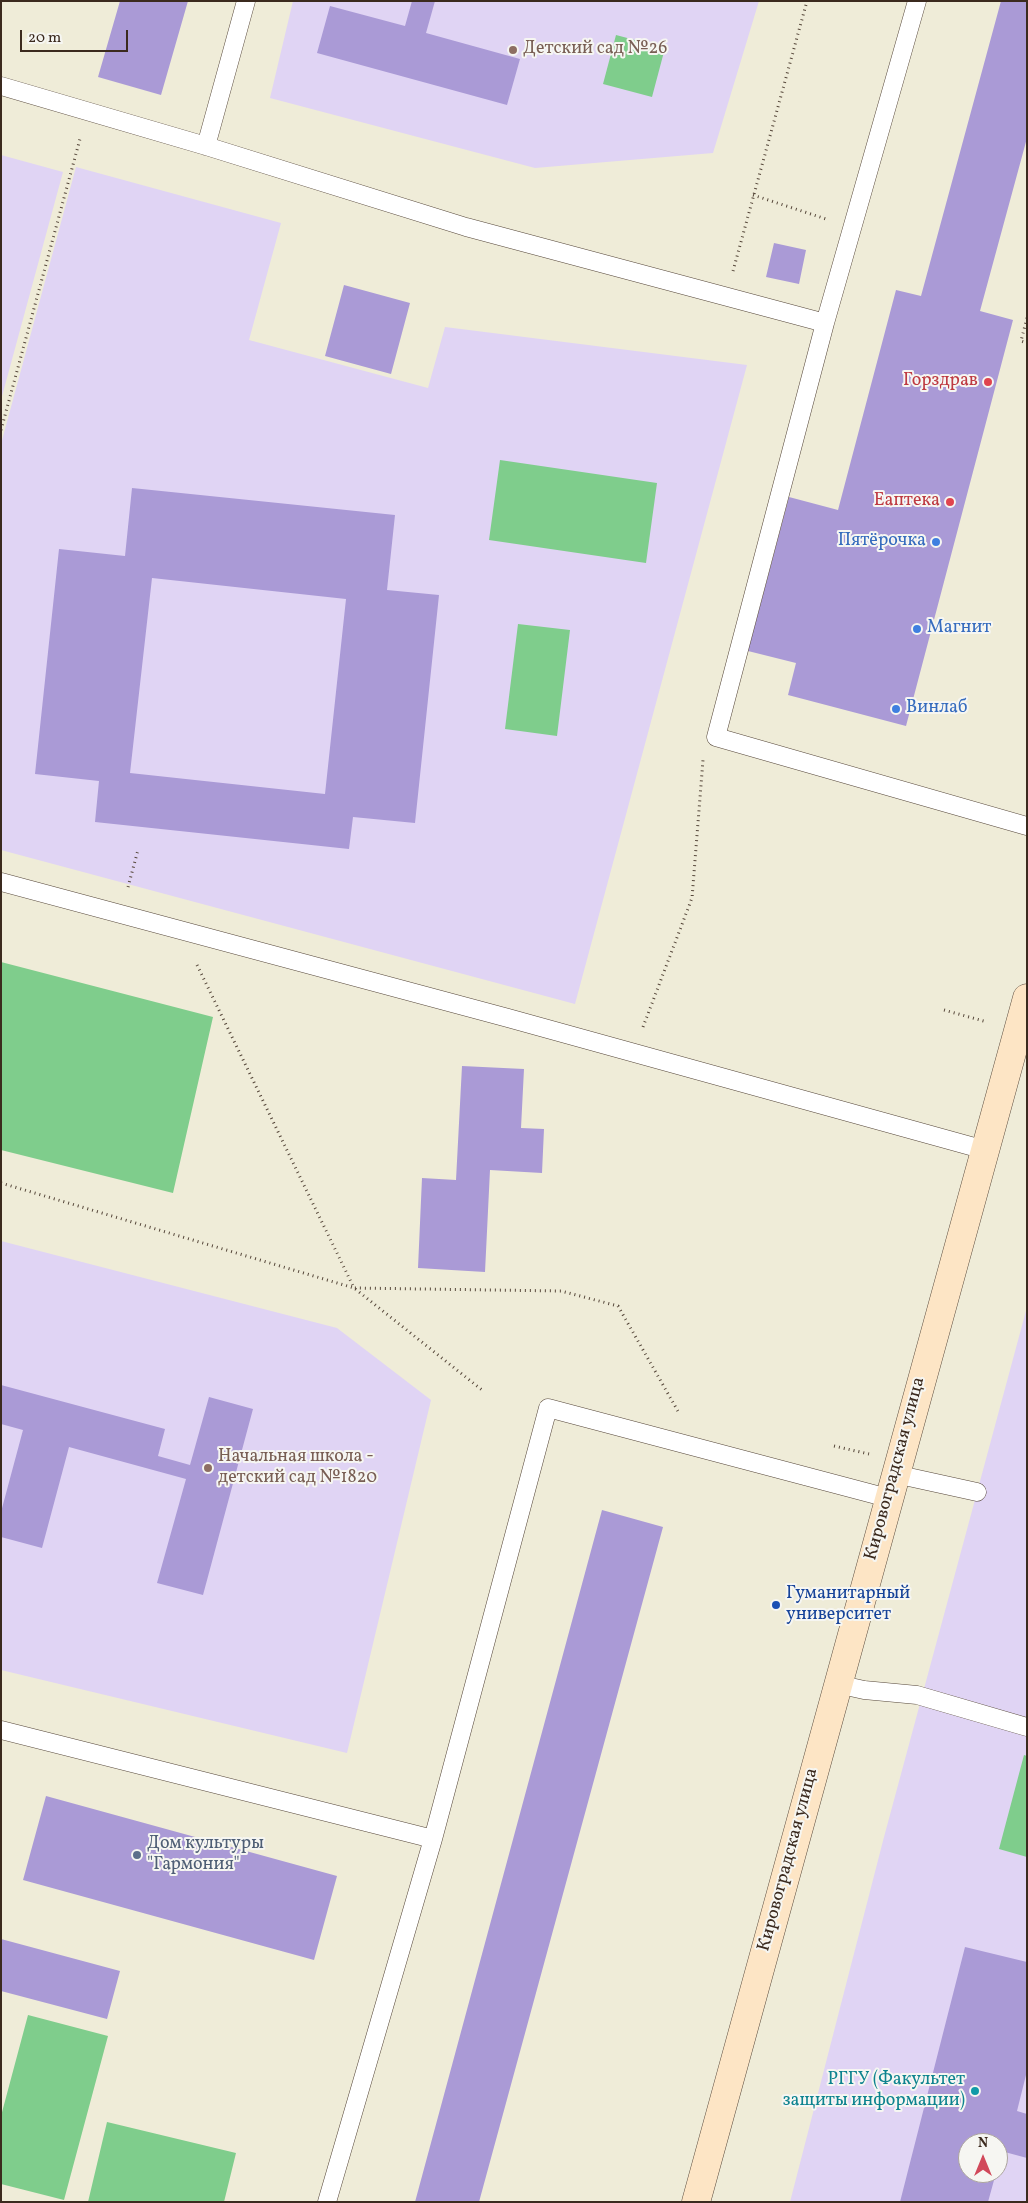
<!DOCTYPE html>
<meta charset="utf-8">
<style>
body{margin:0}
#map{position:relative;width:1028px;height:2203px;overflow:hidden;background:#efecd8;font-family:Vollkorn,serif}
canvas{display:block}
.frame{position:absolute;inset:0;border:2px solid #3b2a1e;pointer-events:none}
.north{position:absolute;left:958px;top:2133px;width:50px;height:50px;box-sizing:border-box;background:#f6f6f2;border:1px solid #aba49d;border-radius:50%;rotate:0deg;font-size:14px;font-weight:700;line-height:20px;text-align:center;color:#3b2a1e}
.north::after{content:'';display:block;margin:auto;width:18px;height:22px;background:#d1495b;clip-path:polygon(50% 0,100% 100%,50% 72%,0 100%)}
.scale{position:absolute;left:20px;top:30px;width:108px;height:22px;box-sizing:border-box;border:2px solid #3b2a1e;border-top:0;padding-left:6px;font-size:15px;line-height:18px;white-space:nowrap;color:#3b2a1e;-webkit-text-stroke:4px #f6f6f2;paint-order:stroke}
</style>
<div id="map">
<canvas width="1028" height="2203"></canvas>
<div class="frame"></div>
<div class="north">N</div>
<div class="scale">20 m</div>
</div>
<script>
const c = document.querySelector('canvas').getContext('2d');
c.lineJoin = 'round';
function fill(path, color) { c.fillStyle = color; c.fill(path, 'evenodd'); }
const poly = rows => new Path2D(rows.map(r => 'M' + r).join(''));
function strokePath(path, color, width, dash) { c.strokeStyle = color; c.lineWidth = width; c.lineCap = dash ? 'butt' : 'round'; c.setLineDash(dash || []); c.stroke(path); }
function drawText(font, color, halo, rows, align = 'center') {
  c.font = font + ' Vollkorn,serif'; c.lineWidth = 4; c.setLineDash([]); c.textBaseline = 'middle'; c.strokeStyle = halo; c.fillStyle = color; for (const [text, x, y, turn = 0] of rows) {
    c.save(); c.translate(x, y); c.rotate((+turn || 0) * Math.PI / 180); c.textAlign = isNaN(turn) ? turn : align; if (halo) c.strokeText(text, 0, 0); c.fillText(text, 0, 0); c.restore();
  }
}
fill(poly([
 [293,1,759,1,713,153,535,168,270,98],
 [1,155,63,172,1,400],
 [76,167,281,223,249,340,428,388,445,327,747,365,575,1004,1,850,1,444],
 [1,1241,337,1328,431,1400,347,1753,1,1670],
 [1027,1307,1027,2202,790,2202,884,1837],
 [968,2143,998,2143,998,2173,968,2173]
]), '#e0d4f4');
fill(poly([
 [616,35,665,48,652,97,603,84],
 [500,460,657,483,646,563,489,540],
 [518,624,570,630,557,736,505,729],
 [1,962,213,1017,173,1193,1,1150],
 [1024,1755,1027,1756,1027,1857,999,1849],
 [28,2015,108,2036,64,2200,1,2184,1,2116],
 [107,2122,236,2153,224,2202,88,2202]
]), '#7fcd8c');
fill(poly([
 [120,1,188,1,161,95,98,77],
 [412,1,435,1,426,33,520,59,507,105,317,53,330,6,405,26],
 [1001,1,1027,1,1027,138,980,311,1013,320,906,726,788,695,796,663,748,651,789,497,838,510,896,290,921,296],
 [774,243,806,250,799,284,766,277],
 [344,285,410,303,391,374,325,356],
 [132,488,395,515,387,590,439,595,415,823,353,817,349,849,95,822,99,781,35,774,59,549,125,556],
 [152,578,346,599,325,794,130,773],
 [462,1066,524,1069,521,1128,544,1129,542,1173,490,1170,485,1272,418,1268,422,1178,456,1180],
 [1,1385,165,1429,158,1456,190,1465,209,1397,253,1409,203,1595,157,1583,186,1479,69,1447,42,1548,1,1537,1,1512,23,1430,1,1424],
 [602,1510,663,1527,479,2202,415,2202],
 [46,1796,337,1876,314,1960,23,1880],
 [1,1939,120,1971,107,2019,1,1991],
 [965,1947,1027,1962,1027,2071,1017,2111,1027,2114,1027,2158,1001,2151,998,2161,998,2143,968,2143,968,2173,996,2173,988,2202,900,2202]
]), '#aa9ad6');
const lane = poly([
 [1,86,206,146,466,227,825,323,716,737,1027,826],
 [206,146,246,1],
 [825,323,917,1],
 [1,882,508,1018,985,1150],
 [895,1474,977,1492],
 [837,1684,864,1690,917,1695,1027,1727],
 [1,1730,433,1839,548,1408,888,1498],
 [327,2202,433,1839]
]);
const secondary = poly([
 [696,2202,1027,998]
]);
strokePath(lane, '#56473a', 19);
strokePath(secondary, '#56473a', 29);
strokePath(poly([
 [753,195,826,219],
 [733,271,807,1],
 [1027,318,1021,341,1027,343],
 [1,430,80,139],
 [128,887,138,850],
 [197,965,354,1288,561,1291,618,1306,679,1413],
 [944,1010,987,1022],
 [643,1027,692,898,703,760],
 [1,1183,354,1288,482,1390],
 [834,1446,869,1454]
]), '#56473a', 3, [1, 4]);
strokePath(lane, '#fff', 18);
strokePath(secondary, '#fde5c5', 28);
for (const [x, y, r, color] of [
 [513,50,5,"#8d6e63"],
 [988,382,5,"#e0444e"],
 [950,502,5,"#e0444e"],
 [936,542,5,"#3f7fe0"],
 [917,629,5,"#3f7fe0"],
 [896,709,5,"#3f7fe0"],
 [208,1468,5,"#8d6e63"],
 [776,1605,5,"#1a4fb4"],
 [137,1855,5,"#5c6f8a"],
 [975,2091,5,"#0f9aa8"]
]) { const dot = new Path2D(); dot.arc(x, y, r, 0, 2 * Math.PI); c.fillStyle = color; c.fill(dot); strokePath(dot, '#f6f6f2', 2); }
drawText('18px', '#785e54', '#f6f6f2', [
 ["Детский сад №26",523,50],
 ["Начальная школа -",218,1458],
 ["детский сад №1820",218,1479]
], 'left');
drawText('18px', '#be3a42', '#f6f6f2', [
 ["Горздрав",978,382],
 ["Еаптека",940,502]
], 'right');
drawText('18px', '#366cbe', '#f6f6f2', [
 ["Пятёрочка",926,542,"right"],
 ["Магнит",927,629],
 ["Винлаб",906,709]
], 'left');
drawText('18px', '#3b2a1e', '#f6f6f2', [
 ["Кировоградская улица",896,1469,-75],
 ["Кировоградская улица",789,1860,-75]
]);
drawText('18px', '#164399', '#f6f6f2', [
 ["Гуманитарный",786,1595],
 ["университет",786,1616]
], 'left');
drawText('18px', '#4e5e75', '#f6f6f2', [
 ["Дом культуры",147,1845],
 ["\"Гармония\"",147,1866]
], 'left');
drawText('18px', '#0d838f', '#f6f6f2', [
 ["РГГУ (Факультет",965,2081],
 ["защиты информации)",965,2102]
], 'right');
</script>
